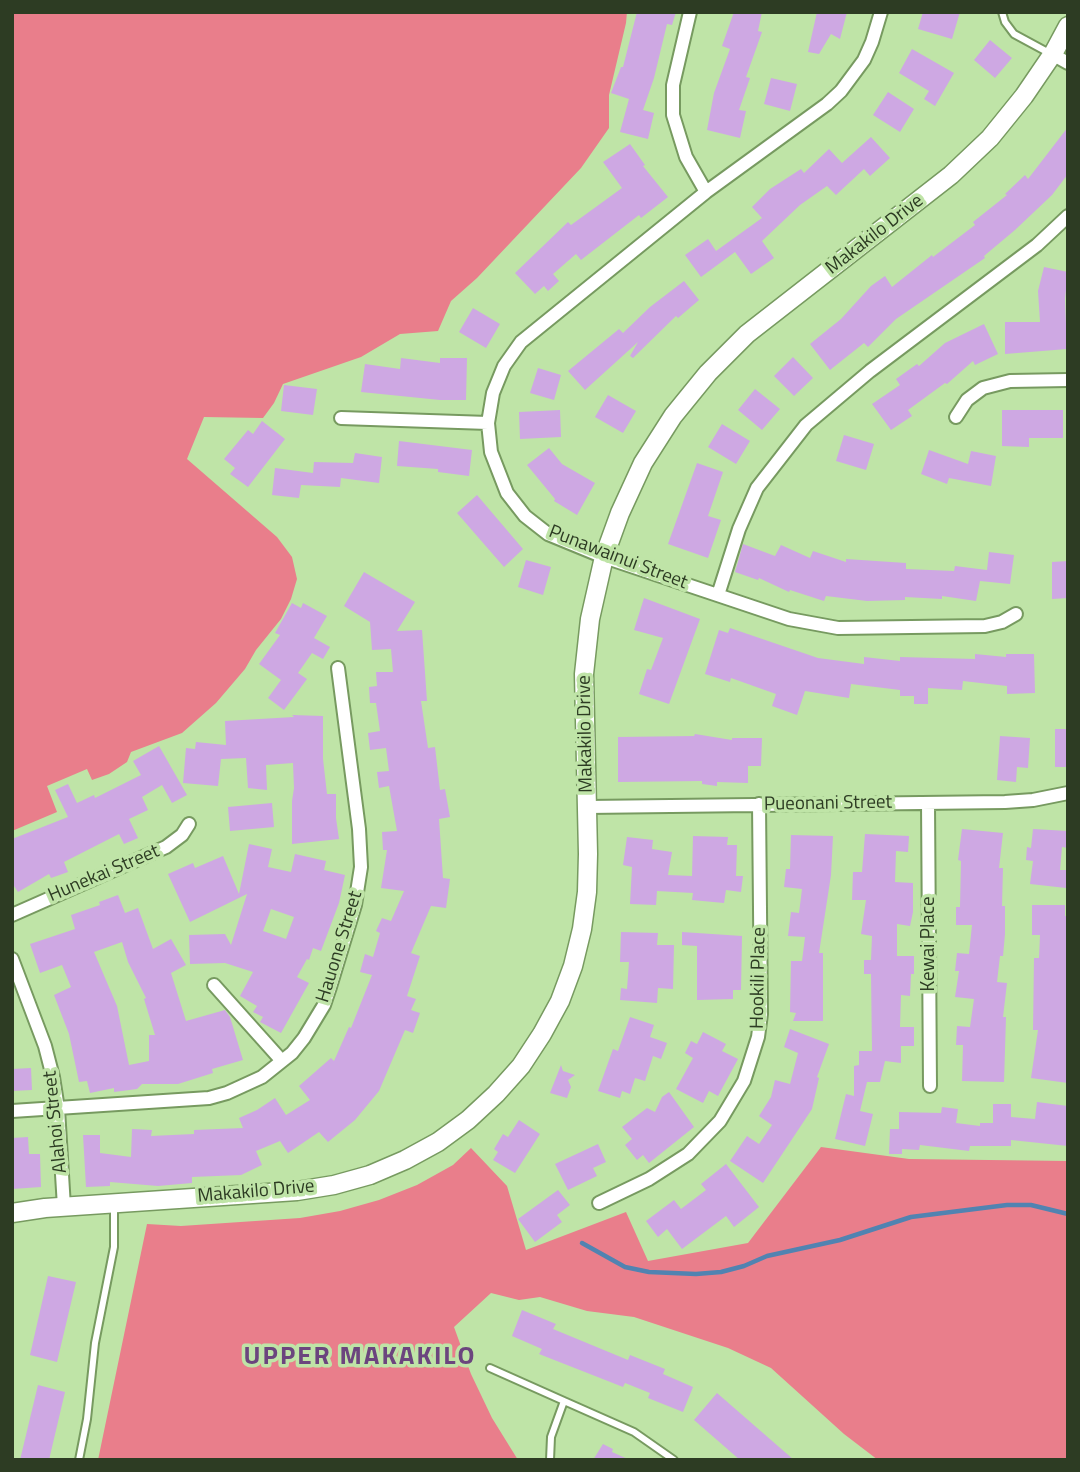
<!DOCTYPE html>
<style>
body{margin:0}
#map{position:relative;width:1080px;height:1472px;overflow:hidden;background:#bfe4a7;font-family:"Titillium Web",sans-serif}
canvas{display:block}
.frame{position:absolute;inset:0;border:14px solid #2d3c23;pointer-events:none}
</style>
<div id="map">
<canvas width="1080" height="1472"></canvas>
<div class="frame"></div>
</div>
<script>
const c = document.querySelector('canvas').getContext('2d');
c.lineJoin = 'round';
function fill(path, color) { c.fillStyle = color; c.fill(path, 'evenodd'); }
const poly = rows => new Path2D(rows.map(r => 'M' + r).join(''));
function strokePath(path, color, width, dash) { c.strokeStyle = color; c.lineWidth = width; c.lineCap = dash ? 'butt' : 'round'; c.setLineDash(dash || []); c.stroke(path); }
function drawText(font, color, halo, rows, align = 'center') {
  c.font = font + ' "Titillium Web",sans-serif'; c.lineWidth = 7; c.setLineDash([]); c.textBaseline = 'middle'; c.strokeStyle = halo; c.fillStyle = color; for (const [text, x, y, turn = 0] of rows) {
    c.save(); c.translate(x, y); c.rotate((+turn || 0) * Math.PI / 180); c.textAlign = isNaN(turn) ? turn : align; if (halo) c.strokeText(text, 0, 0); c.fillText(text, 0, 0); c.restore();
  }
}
fill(poly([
 [12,12,627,12,626,23,609,95,609,128,581,168,477,278,451,301,438,331,400,334,361,357,283,384,274,403,263,418,204,417,187,459,277,537,292,557,297,579,291,599,281,619,256,650,245,669,216,703,182,733,131,752,127,762,109,774,92,780,87,769,47,786,57,812,12,831],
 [821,1147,909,1159,1068,1161,1068,1460,878,1460,844,1434,771,1368,728,1348,634,1317,587,1311,540,1297,519,1300,491,1293,454,1327,471,1374,492,1418,518,1460,98,1460,147,1224,181,1226,300,1218,340,1211,379,1200,417,1185,453,1165,471,1148,507,1186,526,1250,626,1212,648,1261,748,1243]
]), '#e97e8b');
strokePath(poly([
 [582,1243,625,1267,649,1272,696,1274,721,1272,744,1266,767,1256,840,1240,911,1217,1007,1205,1031,1205,1068,1214]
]), '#5183b1', 4.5);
fill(poly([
 [637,12,676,12,672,25,667,24,654,78,643,110,654,113,648,139,620,132,629,99,611,93,621,67,623,67],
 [734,12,762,12,758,31,762,32,746,77,750,78,739,110,746,111,740,138,707,130,714,93,730,49,722,46],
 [817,12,847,12,840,39,831,34,819,54,808,52],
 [923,12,960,12,952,39,918,29],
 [990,40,1012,58,995,78,974,60],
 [912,49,954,73,935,106,924,99,929,91,899,73],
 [771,78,797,84,790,111,764,104],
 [888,92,914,109,900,132,873,115],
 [1068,127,1068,174,1052,195,1015,230,984,256,985,258,896,319,868,347,864,343,830,370,810,344,841,319,871,286,885,276,892,287,932,255,933,257,975,225,973,222,1007,195,1005,194,1025,175,1028,179],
 [871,137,890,158,870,176,864,169,836,195,827,186,800,205,762,241,774,258,751,274,735,252,701,277,685,255,708,239,716,251,762,218,752,207,770,189,801,169,804,173,829,149,842,163],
 [630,144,645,165,643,166,668,197,641,218,639,215,581,260,576,254,553,274,559,281,548,291,544,286,535,294,515,273,568,222,571,225,622,188,603,162],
 [1044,267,1068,272,1065,299,1067,349,1005,354,1005,322,1040,322,1038,291],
 [684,281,699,300,678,318,676,316,633,358,630,356,638,342,585,390,568,371,619,329,623,333,650,307],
 [473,308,500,324,486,348,459,332],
 [984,324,998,354,975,365,973,361,947,384,945,383,908,410,912,416,891,430,872,404,900,385,896,379,917,364,919,366,945,343],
 [793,357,813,378,794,396,774,376],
 [401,358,440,363,440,358,467,358,466,400,440,400,361,392,365,364,400,369],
 [538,368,561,375,554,400,530,393],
 [284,385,317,389,313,415,281,411],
 [755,389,780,409,762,430,738,410],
 [608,395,636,411,623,433,595,417],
 [560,410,561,437,520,439,519,412],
 [1002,410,1063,410,1063,438,1029,438,1029,447,1002,446],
 [262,421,285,439,248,487,230,474,235,468,224,459,248,430,253,434],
 [722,424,750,441,736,464,708,447],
 [844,435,874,444,866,470,836,461],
 [399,441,472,450,469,476,438,472,438,469,397,466],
 [549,448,562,464,595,483,577,515,554,501,555,499,527,465],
 [929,450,968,464,971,451,996,456,991,486,949,478,947,484,921,474],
 [355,453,382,457,379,483,341,478,340,487,301,485,299,498,272,495,275,468,313,473,314,462,353,463],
 [697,463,723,472,708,516,721,520,708,558,668,544],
 [477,495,523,549,504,567,457,513],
 [743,544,775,556,781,545,810,558,813,551,846,562,846,559,906,563,906,569,954,571,955,566,987,570,989,552,1014,555,1010,584,980,581,976,601,942,596,942,599,905,597,905,600,867,601,826,596,824,601,790,590,789,592,759,578,758,580,735,572],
 [526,560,551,567,543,595,518,587],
 [1068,561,1068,598,1052,599,1052,562],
 [364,572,415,602,397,631,422,630,427,701,421,701,428,748,435,747,440,790,445,789,450,817,439,819,443,878,450,879,446,908,431,906,411,953,420,956,407,996,416,999,411,1010,420,1013,413,1033,405,1030,379,1091,355,1120,328,1142,319,1132,288,1153,280,1141,256,1151,262,1165,241,1175,192,1177,192,1183,158,1186,110,1182,110,1186,86,1187,83,1135,100,1135,100,1153,131,1157,132,1129,152,1130,151,1136,194,1134,194,1130,243,1128,239,1118,257,1110,275,1098,286,1115,310,1100,299,1086,331,1058,334,1061,349,1027,351,1028,372,975,360,972,365,954,373,957,380,933,376,931,382,918,391,921,404,891,381,888,387,850,383,850,382,832,397,831,389,786,379,788,377,772,389,771,386,748,370,750,368,733,380,731,376,703,370,703,369,687,377,686,376,672,393,672,391,649,372,650,370,622,344,606],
 [644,598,700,619,669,704,639,694,647,669,651,670,663,638,634,630],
 [292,603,301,608,303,603,327,616,314,638,330,647,323,659,312,653,298,673,307,679,284,710,268,698,281,680,259,664,280,635,275,633],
 [730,628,818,658,864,664,864,657,900,661,900,657,975,659,975,654,1006,657,1006,654,1034,654,1035,693,1007,694,1007,686,963,681,962,690,928,688,928,704,914,704,914,696,900,696,900,690,851,684,849,698,805,691,797,715,772,706,776,694,731,678,730,682,705,674,719,630,728,633],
 [292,715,323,716,323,759,327,794,336,794,336,818,339,839,292,844,292,801,294,788,293,763,266,765,267,790,248,788,246,758,221,759,218,786,183,783,186,748,195,749,196,742,226,745,225,721,294,717],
 [1055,729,1068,729,1068,767,1055,767],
 [695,734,732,740,732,738,762,738,761,766,748,766,748,783,717,782,717,786,702,784,702,781,618,782,618,737,694,736],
 [1000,736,1030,738,1028,768,1017,767,1016,782,997,780],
 [159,746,187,795,172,803,162,785,142,797,148,810,129,819,138,838,124,844,119,834,64,862,68,872,51,878,49,874,18,892,12,883,12,839,68,817,55,790,68,784,77,803,94,795,95,798,141,775,133,761],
 [272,803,274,827,230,831,228,807],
 [962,829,1003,833,999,868,1003,868,1002,906,1005,906,1005,934,1003,956,1000,956,997,982,1007,983,1003,1017,1006,1017,1004,1082,962,1081,963,1045,956,1045,957,1026,970,1027,974,999,955,997,959,971,955,971,957,953,969,954,972,925,956,925,956,907,960,907,961,861,958,860],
 [1033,829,1068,831,1068,848,1062,847,1060,870,1068,870,1068,886,1066,888,1030,884,1033,861,1026,860,1027,847,1031,848],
 [865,834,909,836,908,852,896,851,895,882,913,883,913,912,910,926,897,924,897,956,914,956,914,974,911,974,910,996,901,995,900,1027,914,1027,914,1046,901,1046,901,1063,885,1061,880,1082,867,1082,860,1111,873,1114,865,1146,835,1139,846,1094,854,1096,854,1066,859,1065,859,1051,872,1051,871,974,864,974,864,960,871,960,872,936,861,934,866,900,852,900,853,872,862,872],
 [791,835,833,836,831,875,819,953,823,953,823,1021,793,1021,796,1013,790,1012,791,961,802,961,805,937,788,936,791,912,799,913,802,889,784,887,786,869,790,869],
 [693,836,728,837,727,845,737,845,736,876,743,876,741,892,726,890,724,903,692,900,693,893,657,891,656,905,630,904,632,867,623,865,627,837,653,840,652,849,672,852,668,875,692,876],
 [249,844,272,849,268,867,291,872,295,854,326,861,324,870,345,875,339,903,321,951,313,948,309,960,307,959,297,977,309,983,281,1033,260,1022,263,1017,253,1012,257,1006,240,996,253,972,225,963,190,964,189,935,225,934,231,945,247,894,190,922,168,874,193,863,195,868,223,856,239,894],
 [271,909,294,917,286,939,263,931],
 [118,895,125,913,138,908,153,949,171,939,186,965,171,973,186,1021,225,1010,230,1017,243,1060,212,1069,213,1073,178,1084,142,1084,137,1089,114,1092,114,1088,90,1093,87,1081,79,1082,69,1034,54,995,71,987,62,965,40,973,30,944,75,929,71,915,100,905,99,902],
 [122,942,128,962,146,998,144,999,155,1035,149,1035,149,1061,129,1065,117,1006,94,952],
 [1032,905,1065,905,1065,916,1068,916,1068,1083,1031,1078,1038,1030,1033,1030,1034,958,1039,958,1040,935,1032,935],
 [621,932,658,933,657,945,674,945,673,989,658,988,657,1003,620,1000,621,988,627,989,629,962,620,962],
 [682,932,742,936,741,990,733,990,733,999,697,1000,697,946,682,945],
 [630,1017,654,1025,650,1037,667,1043,661,1059,653,1056,645,1081,635,1078,630,1094,622,1091,620,1098,598,1091,613,1049,618,1051],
 [790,1029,829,1044,817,1077,819,1078,812,1109,763,1183,730,1161,747,1136,759,1144,772,1125,759,1116,771,1097,775,1080,790,1084,798,1053,784,1047],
 [703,1032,726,1044,722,1051,738,1059,718,1096,709,1091,703,1103,676,1089,693,1058,685,1053,691,1041,697,1044],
 [561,1065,563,1071,575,1075,568,1080,571,1087,567,1098,550,1093],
 [31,1068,32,1090,12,1091,12,1069],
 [669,1092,694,1127,649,1163,643,1155,637,1160,625,1145,632,1139,622,1127,647,1108,655,1112,662,1097],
 [1037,1102,1068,1106,1068,1146,1011,1140,1011,1146,970,1146,969,1151,920,1145,919,1150,902,1149,902,1154,889,1154,890,1129,899,1129,899,1112,941,1113,942,1107,958,1109,956,1123,980,1126,980,1123,993,1123,993,1104,1011,1104,1011,1117,1035,1119],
 [519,1120,540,1134,515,1173,493,1160,498,1152,494,1149,503,1134,508,1137],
 [28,1137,29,1154,40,1154,41,1187,12,1189,12,1138],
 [598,1144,606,1162,593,1168,597,1176,568,1190,555,1164],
 [726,1164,759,1207,734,1227,726,1216,682,1249,667,1229,658,1237,646,1221,674,1200,681,1209,706,1190,701,1184],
 [558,1190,570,1205,557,1215,562,1222,535,1242,518,1219],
 [48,1276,76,1282,57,1362,30,1355],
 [522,1310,556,1324,553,1329,628,1360,630,1355,665,1369,663,1374,693,1387,683,1412,648,1398,650,1393,625,1383,623,1387,539,1354,542,1349,512,1336],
 [38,1385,65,1392,49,1460,20,1460],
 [717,1393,794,1460,740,1460,694,1420],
 [603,1444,613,1449,612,1452,630,1460,593,1460]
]), '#cea8e3');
const lane = poly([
 [1002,12,1005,22,1014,34,1051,54],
 [490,1368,564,1401,551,1437,550,1460],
 [564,1401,634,1432,674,1460],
 [79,1460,87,1419,95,1343,114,1247,114,1206]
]);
const street = poly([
 [690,12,673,85,673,115,686,157,706,192],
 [881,12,872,42,864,60,841,91,827,104,706,192,521,342,504,366,493,393,488,423,491,452,507,493,525,516,548,534,604,557,789,619,838,628,985,626,1002,622,1016,614],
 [1052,54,1068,63],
 [956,417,967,400,983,388,1010,381,1068,380],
 [341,418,488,423],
 [718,595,739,529,757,488,806,425,870,371,1037,245,1068,216],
 [928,803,930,1086],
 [587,807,1005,802,1033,800,1068,793],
 [12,915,166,847,182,835,189,824],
 [12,959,45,1046,53,1077,58,1109,64,1207],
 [214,985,282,1061],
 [12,1111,209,1098,227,1093,262,1077,292,1053,304,1038,324,1005,330,987,355,905,361,867,359,829,338,668],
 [599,1203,649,1179,688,1154,720,1121,744,1081,758,1037,761,1014,759,804]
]);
const secondary = poly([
 [12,1213,45,1208,297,1191,334,1185,370,1175,405,1160,438,1142,468,1120,496,1094,521,1066,542,1034,560,1001,573,966,582,929,587,892,588,854,584,674,590,619,604,557,620,513,643,463,673,416,708,373,747,334,951,175,990,138,1024,96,1054,52,1068,26]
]);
strokePath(lane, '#779a60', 10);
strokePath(street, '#779a60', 16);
strokePath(secondary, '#779a60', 21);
strokePath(lane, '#fff', 6);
strokePath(street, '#fff', 12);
strokePath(secondary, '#fff', 18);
drawText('19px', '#2d3c23', '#bfe4a7', [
 ["Makakilo Drive",875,235,-38],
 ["Punawainui Street",618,558,21],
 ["Makakilo Drive",586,734,-91],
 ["Pueonani Street",828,804,-1],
 ["Hunekai Street",104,874,-23],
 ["Kewai Place",929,944,-90],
 ["Hauone Street",340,947,-73],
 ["Hookili Place",759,978,-89],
 ["Alahoi Street",56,1122,-96],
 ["Makakilo Drive",256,1192,-5]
]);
c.letterSpacing = '2px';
drawText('bold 26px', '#6b457e', '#bfe4a7', [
 ["UPPER MAKAKILO",360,1358]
]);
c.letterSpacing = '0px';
</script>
